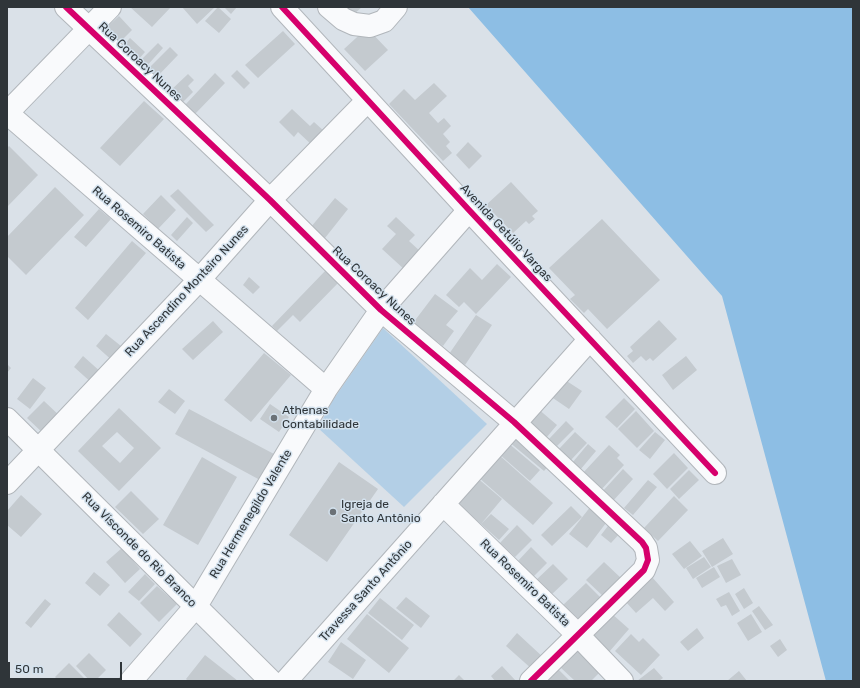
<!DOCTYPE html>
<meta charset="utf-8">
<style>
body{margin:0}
#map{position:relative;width:860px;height:688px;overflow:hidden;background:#dae1e8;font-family:Rubik,sans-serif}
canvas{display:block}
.frame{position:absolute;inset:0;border:8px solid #2f3539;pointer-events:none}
.scale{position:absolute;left:8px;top:662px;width:114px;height:18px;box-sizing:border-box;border:2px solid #2f3539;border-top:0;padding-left:5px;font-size:12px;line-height:14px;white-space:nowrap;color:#2f3539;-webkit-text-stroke:3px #d4e2ee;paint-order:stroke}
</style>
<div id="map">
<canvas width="860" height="688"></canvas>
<div class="frame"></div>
<div class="scale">50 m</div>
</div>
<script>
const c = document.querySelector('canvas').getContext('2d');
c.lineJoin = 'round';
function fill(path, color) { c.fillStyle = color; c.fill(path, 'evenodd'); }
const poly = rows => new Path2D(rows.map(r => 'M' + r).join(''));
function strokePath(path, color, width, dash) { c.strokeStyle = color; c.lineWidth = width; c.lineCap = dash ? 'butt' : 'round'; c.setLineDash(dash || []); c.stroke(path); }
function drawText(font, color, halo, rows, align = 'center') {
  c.font = font + ' Rubik,sans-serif'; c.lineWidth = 3; c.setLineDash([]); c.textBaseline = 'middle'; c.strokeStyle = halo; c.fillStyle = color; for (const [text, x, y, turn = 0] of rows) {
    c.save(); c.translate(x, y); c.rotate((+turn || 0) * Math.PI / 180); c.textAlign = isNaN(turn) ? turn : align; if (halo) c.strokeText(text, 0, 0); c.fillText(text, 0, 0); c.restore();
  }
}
fill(poly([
 [383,328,487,424,404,507,318,428,333,400]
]), '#b3cfe6');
fill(poly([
 [468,7,853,7,853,681,826,681,722,296]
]), '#8dbee4');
fill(poly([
 [130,7,171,7,152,27],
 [182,7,215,7,197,24],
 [218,7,231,19,219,33,205,21],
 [224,7,237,7,231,14],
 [345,7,362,7,353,15],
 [119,16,132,30,119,43,105,29],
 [367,28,388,50,365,71,344,49],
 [283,31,295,44,258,78,245,65],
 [130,38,145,52,137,61,122,47],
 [158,43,163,48,144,69,138,63],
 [170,47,178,55,154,80,146,71],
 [237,70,250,83,244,89,231,76],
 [215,73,225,83,195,114,185,105],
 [188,74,194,80,188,86,193,92,181,104,169,92],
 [434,83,447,96,429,113,438,123,444,118,451,126,443,134,450,142,446,146,452,153,443,161,389,104,404,89,415,100],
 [144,101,164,119,120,166,100,148],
 [292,109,310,126,314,122,325,132,313,146,298,132,294,137,279,122],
 [468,142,482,156,469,169,456,155],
 [9,146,38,175,7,207,7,148],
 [511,182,538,211,532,216,535,219,529,224,526,221,513,233,486,205],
 [55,187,84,215,26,275,7,256,7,237],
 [178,189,214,225,206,232,170,196],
 [161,195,176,210,158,229,143,214],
 [335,198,348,209,325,238,311,227],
 [99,209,111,219,86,247,74,237],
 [187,217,193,223,177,241,171,235],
 [396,217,415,235,409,241,421,252,405,270,382,249,396,234,387,226],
 [602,219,660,280,607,329,588,309,584,313,570,299,575,295,549,268],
 [132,241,146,253,88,320,75,308],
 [497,264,511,277,476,314,464,302,459,307,446,295,470,268,482,280],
 [326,270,339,282,300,322,293,315,277,331,272,326],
 [249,277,260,287,253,294,243,285],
 [435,294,458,311,446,325,454,331,443,346,413,323],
 [476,315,492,325,465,365,449,354],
 [659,320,677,339,653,361,650,358,646,361,641,356,633,363,627,356,633,351,630,347],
 [213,321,223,332,193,360,182,349],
 [106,334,126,350,115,363,96,346],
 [264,353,291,375,251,422,224,400],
 [83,356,102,373,93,384,74,367],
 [686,356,697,370,673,390,662,375],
 [7,364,11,368,7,373],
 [33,378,46,388,30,409,17,399],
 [562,378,582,391,569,409,550,396],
 [169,389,185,401,175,414,158,402],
 [624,398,635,409,617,428,605,417],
 [44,401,62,418,45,435,27,418],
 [270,404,289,417,279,432,260,419],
 [119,408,161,448,119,491,78,451],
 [117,432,134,448,120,463,102,446],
 [537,408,557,425,546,438,526,421],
 [189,409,274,454,260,480,175,434],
 [636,411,654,431,637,448,618,429],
 [566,421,574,429,557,446,549,439],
 [575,432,587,443,571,460,559,449],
 [655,432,665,440,650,459,639,450],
 [515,433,551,463,544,471,508,441],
 [507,442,540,470,530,481,498,453],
 [588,444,596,451,580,470,572,463],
 [609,445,620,455,617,458,624,465,600,491,581,475],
 [674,453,688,468,667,489,653,474],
 [498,454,553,503,533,525,478,477],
 [202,457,237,477,198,545,163,525],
 [339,462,378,489,327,562,289,535],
 [623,469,633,479,612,502,601,493],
 [689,470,699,480,679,499,670,489],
 [475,476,502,499,481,524,454,502],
 [648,480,657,487,633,515,624,508],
 [131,491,159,519,143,534,115,507],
 [21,495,42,514,21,537,7,525,7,511],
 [674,496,688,510,658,541,644,528],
 [571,506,582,517,552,546,541,535],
 [591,506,609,519,587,548,569,534],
 [491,514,509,529,499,540,481,524],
 [611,522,622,531,611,543,601,535],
 [517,525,532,540,515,557,500,543],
 [723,538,733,554,712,567,702,551],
 [690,541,702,556,684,569,672,554],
 [531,547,547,563,532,578,517,562],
 [122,548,140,569,125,583,106,562],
 [704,557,711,567,693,579,686,568],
 [732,559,741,575,726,583,717,566],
 [604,562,622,579,604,597,586,580],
 [553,564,568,579,550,596,535,581],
 [714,567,720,577,702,588,696,578],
 [94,572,110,585,100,596,85,583],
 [145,574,155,584,139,601,128,592],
 [652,577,674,602,665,611,653,598,636,613,625,601],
 [586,583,602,599,577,623,562,606],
 [157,586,177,604,159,622,140,603],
 [744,588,753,603,744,609,735,594],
 [729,592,740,611,732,616,726,605,721,607,716,599],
 [406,597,430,616,421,628,396,608],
 [380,598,414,625,402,640,368,613],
 [45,599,51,604,31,628,25,623],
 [759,606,773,625,765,630,752,611],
 [119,612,142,634,130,647,107,625],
 [611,613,629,629,609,652,591,636],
 [367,614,409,648,389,673,347,639],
 [751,614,762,632,748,641,737,623],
 [697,628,704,638,688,651,680,642],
 [517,633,544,658,533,670,506,646],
 [631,634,639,642,643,638,660,655,641,675,615,651],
 [780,639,787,650,778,657,770,646],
 [341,642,366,660,353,679,328,662],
 [578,650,600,672,591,681,575,681,560,667],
 [89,653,106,670,95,681,90,681,76,666],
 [205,655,238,681,188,681,186,679],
 [69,663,87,681,59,681,55,677],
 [502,666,516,681,495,681,491,676],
 [557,668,570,681,544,681],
 [654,668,663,678,659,681,637,681],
 [739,671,747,681,727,681],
 [459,675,465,681,453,681]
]), '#c4cacf');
const minor = poly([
 [66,7,270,200,381,310,514,422,642,542,646,548,648,560,644,570,531,681],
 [282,7,469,210,715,473],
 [329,7,343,19,354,24,370,26,384,21,396,7],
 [7,113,326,389],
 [7,113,110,7],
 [7,419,271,681],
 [7,483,199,280,270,200,368,100],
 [443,504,577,634,622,681],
 [131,681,196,606,326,389,381,310,469,210],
 [286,681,590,339]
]);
strokePath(minor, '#b1b6bb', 24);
strokePath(minor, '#f9fafc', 22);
strokePath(poly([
 [66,7,270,200,381,310,514,422,642,542,646,548,648,560,644,570,531,681],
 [282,7,469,210,715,473]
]), '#d6006c', 6);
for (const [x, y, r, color] of [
 [274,418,4,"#6b7176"],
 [333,512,4,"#6b7176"]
]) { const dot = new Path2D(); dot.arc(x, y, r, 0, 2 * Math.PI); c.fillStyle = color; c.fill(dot); strokePath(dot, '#d4e2ee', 1.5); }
drawText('12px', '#2f3539', '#d4e2ee', [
 ["Rua Coroacy Nunes",140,62,43],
 ["Rua Rosemiro Batista",139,228,41],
 ["Avenida Getúlio Vargas",506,233,47],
 ["Rua Coroacy Nunes",374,286,43],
 ["Rua Ascendino Monteiro Nunes",187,291,-47],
 ["Rua Hermenegildo Valente",251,514,-59],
 ["Rua Visconde do Rio Branco",139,550,45],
 ["Rua Rosemiro Batista",525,583,44],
 ["Travessa Santo Antônio",366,591,-48]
]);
drawText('12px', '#2f3539', '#d4e2ee', [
 ["Athenas",282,411],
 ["Contabilidade",282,425],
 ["Igreja de",341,505],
 ["Santo Antônio",341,519]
], 'left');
</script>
